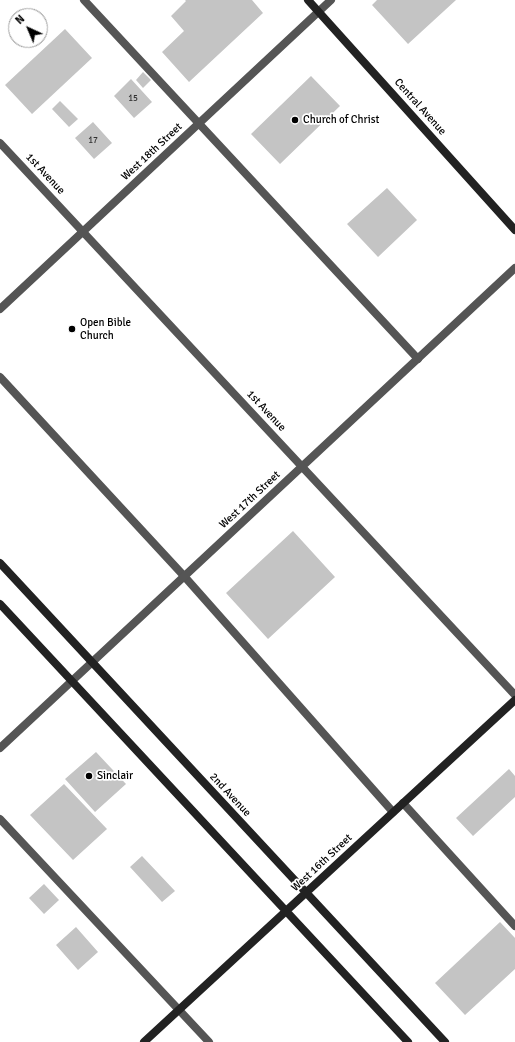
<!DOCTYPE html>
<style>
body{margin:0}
#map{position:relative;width:515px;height:1042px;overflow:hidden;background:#fff;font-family:Signika,sans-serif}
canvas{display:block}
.north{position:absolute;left:8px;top:8px;width:40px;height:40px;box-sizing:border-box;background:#fff;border:1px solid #999;border-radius:50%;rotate:316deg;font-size:11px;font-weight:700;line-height:16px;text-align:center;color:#000}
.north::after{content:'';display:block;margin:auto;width:14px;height:18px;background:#000;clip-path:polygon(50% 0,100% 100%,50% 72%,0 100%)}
</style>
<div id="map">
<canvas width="515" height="1042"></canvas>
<div class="north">N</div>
</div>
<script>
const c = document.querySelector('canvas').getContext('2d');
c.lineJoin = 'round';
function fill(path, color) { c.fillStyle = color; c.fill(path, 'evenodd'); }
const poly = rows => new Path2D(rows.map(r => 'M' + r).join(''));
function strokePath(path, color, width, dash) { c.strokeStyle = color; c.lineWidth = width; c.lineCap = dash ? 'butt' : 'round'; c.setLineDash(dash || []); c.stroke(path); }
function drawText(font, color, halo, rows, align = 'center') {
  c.font = font + ' Signika,sans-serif'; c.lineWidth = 3.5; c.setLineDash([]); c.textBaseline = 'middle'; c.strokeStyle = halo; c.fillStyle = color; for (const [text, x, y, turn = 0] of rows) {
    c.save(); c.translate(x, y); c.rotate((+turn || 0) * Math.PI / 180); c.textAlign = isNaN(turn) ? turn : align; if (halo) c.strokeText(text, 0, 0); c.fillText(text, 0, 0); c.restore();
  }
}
fill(poly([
 [185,0,252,0,263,13,189,82,162,52,184,31,171,16,186,1],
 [377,0,456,0,408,44,372,5],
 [65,29,92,58,32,114,5,85],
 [143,72,151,80,143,88,136,80],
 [311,76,340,106,280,164,251,134],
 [131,79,152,102,134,118,114,96],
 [60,101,78,119,69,127,52,109],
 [93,122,112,143,94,159,75,138],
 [387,188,417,220,378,257,347,224],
 [293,531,335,577,268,639,226,593],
 [96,752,126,784,95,812,65,779],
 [509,769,515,776,515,797,473,836,456,818],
 [64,784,107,829,73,860,30,815],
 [142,856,175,891,162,902,130,867],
 [44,884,59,900,44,914,29,898],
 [500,922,515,938,515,969,465,1015,435,983],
 [76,927,98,952,78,970,56,945]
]), '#c4c4c4');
strokePath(poly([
 [84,0,418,359],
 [0,377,184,576,393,812],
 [403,803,515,926],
 [0,819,209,1042]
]), '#555', 8);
strokePath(poly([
 [0,143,515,695],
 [0,309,331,0],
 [0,748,515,268]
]), '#555', 8);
strokePath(poly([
 [308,0,515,230],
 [0,563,445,1042],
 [0,604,408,1042],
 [144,1042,515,700]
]), '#222', 8);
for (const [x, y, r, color] of [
 [295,120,4,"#000"],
 [72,329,4,"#000"],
 [89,776,4,"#000"]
]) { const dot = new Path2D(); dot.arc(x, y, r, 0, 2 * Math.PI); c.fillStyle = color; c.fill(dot); strokePath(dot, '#fff', 1.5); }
drawText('9px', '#313131', null, [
 ["15",133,99],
 ["17",93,141]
]);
drawText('11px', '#000', '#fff', [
 ["Central Avenue",420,107,48],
 ["West 18th Street",152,152,-43],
 ["1st Avenue",45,174,47],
 ["1st Avenue",266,411,47],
 ["West 17th Street",250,500,-43],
 ["2nd Avenue",230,795,47],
 ["West 16th Street",322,863,-43]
]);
drawText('11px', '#000', '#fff', [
 ["Church of Christ",303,120],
 ["Open Bible",80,323],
 ["Church",80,336],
 ["Sinclair",97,776]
], 'left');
</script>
